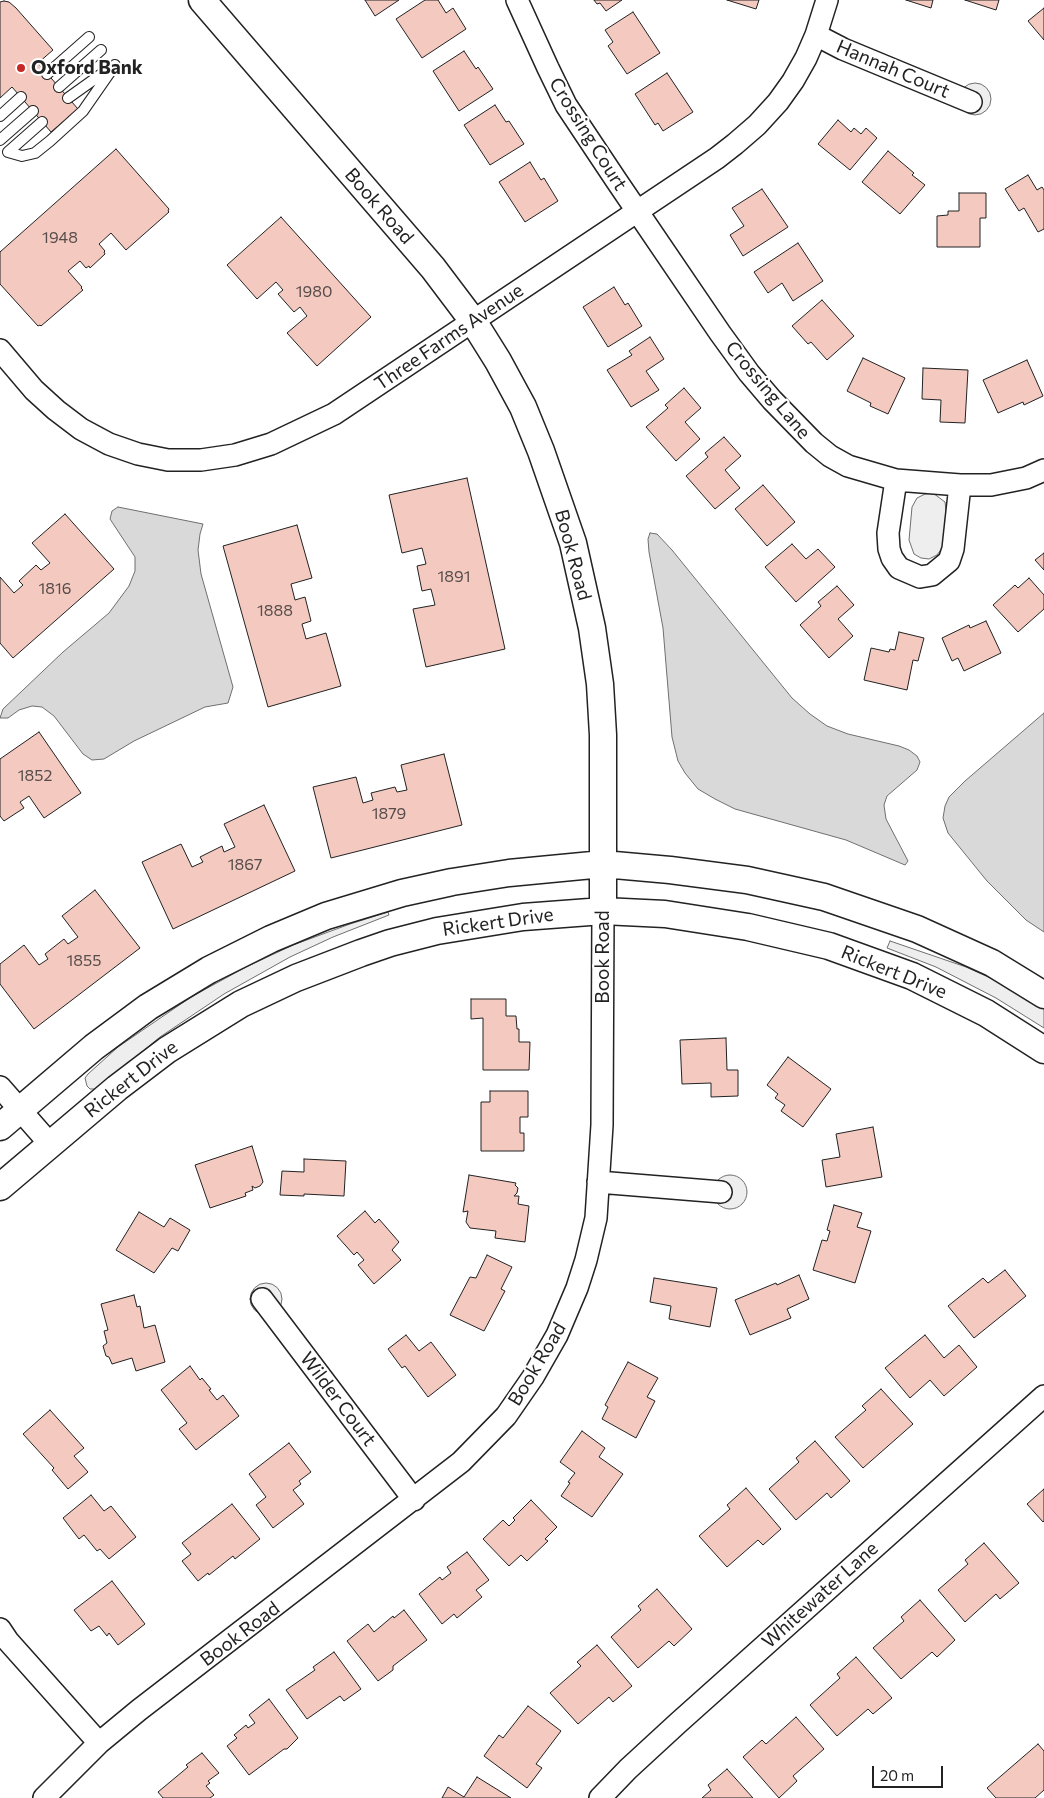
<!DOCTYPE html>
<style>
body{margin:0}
#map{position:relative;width:1044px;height:1798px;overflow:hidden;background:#fff;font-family:Commissioner,sans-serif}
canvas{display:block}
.scale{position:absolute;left:872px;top:1766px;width:71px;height:22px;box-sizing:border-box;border:2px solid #222;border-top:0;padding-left:6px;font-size:15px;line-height:18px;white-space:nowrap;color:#222;-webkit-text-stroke:4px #fff;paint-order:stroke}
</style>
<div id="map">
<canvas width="1044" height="1798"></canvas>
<div class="scale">20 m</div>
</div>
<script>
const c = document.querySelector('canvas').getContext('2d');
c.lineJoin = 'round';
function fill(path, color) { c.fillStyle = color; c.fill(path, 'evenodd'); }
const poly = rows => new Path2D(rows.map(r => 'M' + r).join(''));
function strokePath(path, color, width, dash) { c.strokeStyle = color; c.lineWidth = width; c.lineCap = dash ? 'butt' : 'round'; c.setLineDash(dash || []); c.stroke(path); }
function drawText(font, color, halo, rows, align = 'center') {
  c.font = font + ' Commissioner,sans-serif'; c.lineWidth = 4; c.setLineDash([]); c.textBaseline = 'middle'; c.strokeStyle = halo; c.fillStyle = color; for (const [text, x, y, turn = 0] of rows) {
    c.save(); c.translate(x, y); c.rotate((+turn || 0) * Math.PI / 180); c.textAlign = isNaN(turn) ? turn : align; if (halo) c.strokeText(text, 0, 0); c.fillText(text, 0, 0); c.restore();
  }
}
const green = poly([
 '959 99a16 16 0 1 1 32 0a16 16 0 1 1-32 0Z',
 [933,493,945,502,946,510,943,547,937,555,929,559,921,558,914,554,909,540,912,507,917,498,925,494,933,493],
 [388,912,389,915,333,937,290,957,224,994,160,1037,97,1089,90,1089,87,1086,85,1078,88,1074,118,1047,191,997,246,967,293,945,350,924,388,912],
 [890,941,966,967,1008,986,1044,1008,1044,1028,996,998,936,967,887,948,890,941],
 '713 1192a17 17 0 1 1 34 0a17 17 0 1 1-34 0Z',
 '250 1299a16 16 0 1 1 32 0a16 16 0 1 1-32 0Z'
]);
fill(green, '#eee');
strokePath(green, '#6f6f6f', 1);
const water = poly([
 [118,507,203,524,200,534,198,550,201,574,233,687,228,703,205,707,134,741,104,759,92,760,83,754,54,716,42,707,32,706,19,710,8,718,0,718,3,709,63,652,109,613,129,586,135,571,135,557,110,519,112,511,118,507],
 [650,533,657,534,672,550,792,698,810,714,827,726,848,734,899,746,909,750,917,756,920,762,917,770,887,796,884,805,886,819,908,861,905,865,846,840,735,809,715,799,698,789,685,773,678,761,672,737,663,628,649,552,648,539,650,533],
 [1044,713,1044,932,1026,920,987,881,948,833,943,818,945,806,949,797,965,781,1044,713]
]);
fill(water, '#d9d9d9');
strokePath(water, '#6f6f6f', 1);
const building = poly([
 [365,0,399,0,375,16,365,0],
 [425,0,438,0,446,13,453,8,466,29,422,58,396,19,425,0],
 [594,0,622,0,606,11,600,3,597,4,594,0],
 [727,0,759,0,756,9,727,0],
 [906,0,933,0,931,8,906,0],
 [965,0,999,0,996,10,965,0],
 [4,1,9,2,16,8,53,50,38,63,78,109,51,132,12,87,0,98,0,2,4,1],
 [1044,8,1044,40,1028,21,1044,8],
 [633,12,660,53,627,74,608,46,613,42,605,30,633,12],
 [464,51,476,69,478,67,493,89,459,111,433,71,464,51],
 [667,73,693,112,663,131,658,123,655,125,635,94,667,73],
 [495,105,506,122,509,121,524,144,490,165,464,125,495,105],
 [838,120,851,132,854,128,861,134,866,128,877,138,850,170,818,144,838,120],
 [116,149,169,209,168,211,169,212,126,250,111,233,99,244,105,251,104,252,105,254,90,268,89,266,86,268,80,261,68,271,82,287,81,288,83,290,41,326,40,325,38,326,0,284,0,252,116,149],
 [888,151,914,173,912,175,925,185,900,214,862,182,888,151],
 [530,162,541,180,544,178,558,201,525,222,499,182,530,162],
 [1028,175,1037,190,1042,187,1044,190,1044,229,1038,232,1024,208,1019,211,1005,189,1028,175],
 [762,189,788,227,743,256,730,235,744,226,732,208,762,189],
 [959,193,986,193,986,218,980,218,980,247,937,247,937,216,948,215,948,211,959,211,959,193],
 [281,217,371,317,317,366,287,333,307,316,300,307,294,312,278,294,283,290,276,282,257,299,227,265,281,217],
 [798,243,823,281,793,301,782,283,768,293,754,272,798,243],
 [614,287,625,305,628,303,642,326,608,347,583,307,614,287],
 [822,300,854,336,827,360,811,342,808,344,792,326,822,300],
 [650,337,664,359,646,371,659,390,631,407,607,370,632,355,629,351,650,337],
 [863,358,905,378,888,414,870,406,871,403,847,391,863,358],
 [1027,360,1043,396,1024,405,1023,402,998,413,983,380,1027,360],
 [923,368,968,370,965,423,940,422,941,400,922,399,923,368],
 [684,388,701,408,685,422,700,439,676,461,646,427,668,408,665,405,684,388],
 [724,437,741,456,725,470,740,488,715,509,686,476,708,457,705,453,724,437],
 [467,478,505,649,426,667,413,609,435,605,431,589,422,591,417,566,426,564,422,548,402,553,389,495,467,478],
 [763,485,795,522,767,546,735,509,763,485],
 [65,514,114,569,13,658,0,643,0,577,14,593,23,585,19,581,36,565,41,570,50,563,32,543,65,514],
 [297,525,312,578,291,584,295,600,305,597,311,621,302,624,306,639,326,633,341,686,268,707,223,546,297,525],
 [792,544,806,559,818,549,835,567,796,602,765,567,792,544],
 [1044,553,1044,570,1035,560,1044,553],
 [1029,578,1044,595,1044,609,1018,632,993,605,1015,585,1018,588,1029,578],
 [837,586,854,605,838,619,853,636,829,658,800,625,821,606,818,602,837,586],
 [986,621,1001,653,964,671,958,658,952,661,942,638,969,625,970,628,986,621],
 [899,632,924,638,918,661,913,660,907,690,864,680,871,648,889,652,890,649,895,650,899,632],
 [39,732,81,793,44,818,29,796,20,802,24,808,4,821,0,816,0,759,39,732],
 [444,754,462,825,331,858,313,787,356,777,363,803,373,800,371,793,395,787,397,792,407,790,401,765,444,754],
 [264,805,295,871,173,929,142,862,181,844,192,867,203,862,200,857,222,846,224,852,235,847,224,824,264,805],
 [95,890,140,948,34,1029,0,984,0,964,24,945,39,965,48,959,45,954,64,939,68,944,78,937,62,916,95,890],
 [471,999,506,999,506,1016,516,1016,517,1029,519,1029,519,1042,530,1042,529,1070,483,1070,483,1018,471,1019,471,999],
 [726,1038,727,1070,738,1070,738,1096,711,1097,711,1083,682,1084,680,1040,726,1038],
 [788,1057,831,1089,803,1127,781,1111,785,1105,775,1098,778,1094,767,1085,788,1057],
 [490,1091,528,1091,528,1117,520,1117,520,1133,524,1133,524,1151,481,1151,481,1102,490,1102,490,1091],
 [873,1127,882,1177,826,1187,822,1160,840,1157,836,1134,873,1127],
 [252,1146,263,1182,260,1186,255,1188,252,1186,253,1190,245,1193,246,1196,210,1208,195,1165,252,1146],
 [304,1159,346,1161,344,1196,304,1194,304,1196,280,1195,282,1171,304,1172,304,1159],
 [469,1175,516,1183,515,1185,518,1188,517,1193,514,1196,519,1196,518,1204,529,1206,525,1242,495,1238,496,1231,470,1228,466,1222,468,1211,463,1212,469,1175],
 [834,1205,862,1213,857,1227,871,1231,855,1283,813,1270,822,1240,827,1241,830,1231,827,1230,834,1205],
 [365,1211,375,1223,379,1219,399,1242,392,1250,401,1260,374,1284,358,1265,364,1260,357,1252,354,1255,337,1236,365,1211],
 [139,1212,164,1227,170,1218,190,1230,178,1251,172,1248,154,1273,116,1250,139,1212],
 [487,1255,512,1267,501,1289,505,1291,484,1331,450,1315,470,1277,476,1278,487,1255],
 [1005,1270,1026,1296,974,1338,948,1306,983,1278,988,1283,1005,1270],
 [799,1275,809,1299,787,1309,791,1318,750,1335,735,1300,776,1283,777,1285,799,1275],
 [654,1278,717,1288,710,1327,669,1319,671,1306,650,1302,654,1278],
 [134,1295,137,1307,140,1306,144,1328,155,1325,165,1362,136,1371,132,1358,112,1364,109,1357,106,1356,103,1346,107,1343,104,1331,108,1330,101,1304,134,1295],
 [406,1335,419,1351,431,1342,456,1375,428,1397,405,1366,402,1368,388,1349,406,1335],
 [925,1335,944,1358,959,1345,977,1367,944,1396,930,1380,910,1398,885,1368,925,1335],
 [628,1362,658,1378,647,1397,655,1401,636,1438,602,1419,608,1407,605,1405,628,1362],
 [190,1366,200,1380,202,1378,211,1389,209,1390,217,1400,223,1395,239,1416,196,1450,179,1429,187,1423,161,1390,190,1366],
 [881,1389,913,1424,863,1468,835,1437,866,1410,862,1406,881,1389],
 [50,1410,84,1448,74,1456,88,1472,68,1489,52,1470,54,1468,23,1434,50,1410],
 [582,1431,605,1448,599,1457,623,1474,592,1517,561,1496,570,1483,568,1482,575,1473,560,1462,582,1431],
 [815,1441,850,1481,831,1498,827,1493,796,1520,769,1489,799,1462,796,1458,815,1441],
 [289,1443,311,1472,299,1481,301,1484,293,1490,304,1504,273,1528,256,1505,266,1497,249,1474,289,1443],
 [746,1488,781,1529,763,1545,758,1540,727,1567,699,1536,730,1509,727,1505,746,1488],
 [1044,1489,1044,1521,1043,1522,1027,1504,1044,1489],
 [91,1495,104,1511,111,1506,136,1537,109,1559,100,1549,97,1551,84,1535,79,1539,63,1518,91,1495],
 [531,1500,557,1527,545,1539,548,1541,527,1561,521,1555,509,1566,483,1539,503,1520,509,1526,515,1520,513,1518,531,1500],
 [232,1504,260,1539,235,1559,233,1556,209,1575,208,1573,198,1581,182,1561,191,1554,182,1543,232,1504],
 [984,1543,1019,1583,1000,1599,996,1594,965,1622,938,1590,968,1564,965,1560,984,1543],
 [467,1552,489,1580,476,1590,482,1597,457,1618,454,1614,442,1624,419,1594,440,1577,442,1580,451,1573,447,1567,467,1552],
 [112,1581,145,1624,118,1645,109,1633,107,1636,99,1626,91,1631,74,1610,112,1581],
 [657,1589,692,1629,674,1646,669,1641,638,1668,611,1637,641,1610,638,1606,657,1589],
 [920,1600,955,1640,937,1657,932,1652,901,1679,873,1648,904,1621,901,1617,920,1600],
 [404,1610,427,1640,393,1666,393,1670,378,1681,347,1641,368,1624,374,1632,393,1616,394,1618,404,1610],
 [597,1645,632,1686,613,1702,609,1697,578,1724,550,1693,581,1666,577,1662,597,1645],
 [334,1652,361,1689,344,1701,340,1696,307,1719,286,1690,315,1670,313,1667,334,1652],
 [856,1657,892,1698,873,1714,868,1709,837,1736,810,1705,840,1678,837,1674,856,1657],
 [269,1699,298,1738,287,1749,284,1749,249,1775,227,1746,237,1738,234,1735,246,1725,248,1728,255,1723,249,1715,269,1699],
 [528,1706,561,1731,536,1764,542,1768,527,1788,484,1756,499,1735,503,1738,528,1706],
 [796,1717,824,1749,793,1776,797,1781,779,1798,743,1757,762,1740,766,1744,796,1717],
 [1038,1744,1044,1751,1044,1790,1035,1798,996,1798,987,1788,1038,1744],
 [202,1753,219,1773,208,1781,210,1783,206,1786,214,1795,210,1798,163,1798,158,1792,188,1767,186,1765,202,1753],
 [727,1769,753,1798,702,1798,711,1790,708,1785,727,1769],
 [477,1777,511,1798,442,1798,448,1787,464,1797,477,1777]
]);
fill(building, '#f3c9c0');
strokePath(building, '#222', 1);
const service = poly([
 [47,74,89,37],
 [59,87,101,50],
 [68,98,110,68],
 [0,116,21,97],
 [0,140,33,111],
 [8,152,22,156,35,153,50,141,83,111,115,65],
 [8,152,42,122]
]);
const minor = poly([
 [517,0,548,68,566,105,616,180,720,333,749,373,772,400,814,443,830,456,848,466,896,480,960,485,991,485,1026,478,1044,470],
 [816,35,843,49,971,102],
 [0,350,34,390,56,410,81,429,109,444,138,454,168,460,201,460,235,455,271,444,334,414,717,158,735,144,757,125,778,102,793,81,806,58,816,35,827,0],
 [896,480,888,533,889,549,892,558,899,568,920,577,932,575,949,561,953,549,960,485],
 [0,1087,50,1144],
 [598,1182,721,1192],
 [262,1299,414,1500],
 [0,1629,8,1641,99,1743],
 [44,1798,99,1743,139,1710,461,1462,506,1416,533,1377,557,1335,577,1288,586,1260,596,1218,602,1125,603,911],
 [600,1798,628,1769,678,1723,1044,1396]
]);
const tertiary = poly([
 [202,0,433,268,473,321,498,361,523,407,541,451,573,543,592,628,600,684,603,735,603,911],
 [0,1127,94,1047,148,1007,209,970,271,939,326,916,402,893,452,882,509,873,603,864,670,870,747,880,824,897,917,929,992,963,1044,995],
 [0,1187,117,1088,167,1050,241,1004,296,978,361,953,390,943,437,931,523,917,603,911,665,914,748,927,829,946,912,976,986,1013,1044,1050]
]);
strokePath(service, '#222', 12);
strokePath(minor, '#222', 24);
strokePath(tertiary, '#222', 29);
strokePath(service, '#fff', 10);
strokePath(minor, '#fff', 21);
strokePath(tertiary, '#fff', 26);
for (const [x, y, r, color] of [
 [21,68,5,"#c62828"]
]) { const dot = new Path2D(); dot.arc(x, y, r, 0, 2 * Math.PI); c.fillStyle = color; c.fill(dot); strokePath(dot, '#fff', 2); }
drawText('16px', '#564c4a', null, [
 ["1948",60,238],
 ["1980",314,292],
 ["1891",454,577],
 ["1816",55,589],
 ["1888",275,611],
 ["1852",35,776],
 ["1879",389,814],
 ["1867",245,865],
 ["1855",84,961]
]);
drawText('bold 19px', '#222', '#fff', [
 ["Oxford Bank",31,68]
], 'left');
drawText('19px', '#222', '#fff', [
 ["Hannah Court",893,69,23],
 ["Crossing Court",588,134,58],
 ["Book Road",379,206,49],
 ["Three Farms Avenue",449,337,-34],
 ["Crossing Lane",768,390,50],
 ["Book Road",573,555,75],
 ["Rickert Drive",498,922,-8],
 ["Book Road",603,957,-90],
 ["Rickert Drive",894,972,22],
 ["Rickert Drive",131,1079,-38],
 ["Book Road",537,1364,-59],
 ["Wilder Court",338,1399,53],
 ["Whitewater Lane",820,1595,-42],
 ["Book Road",240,1634,-37]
]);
</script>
